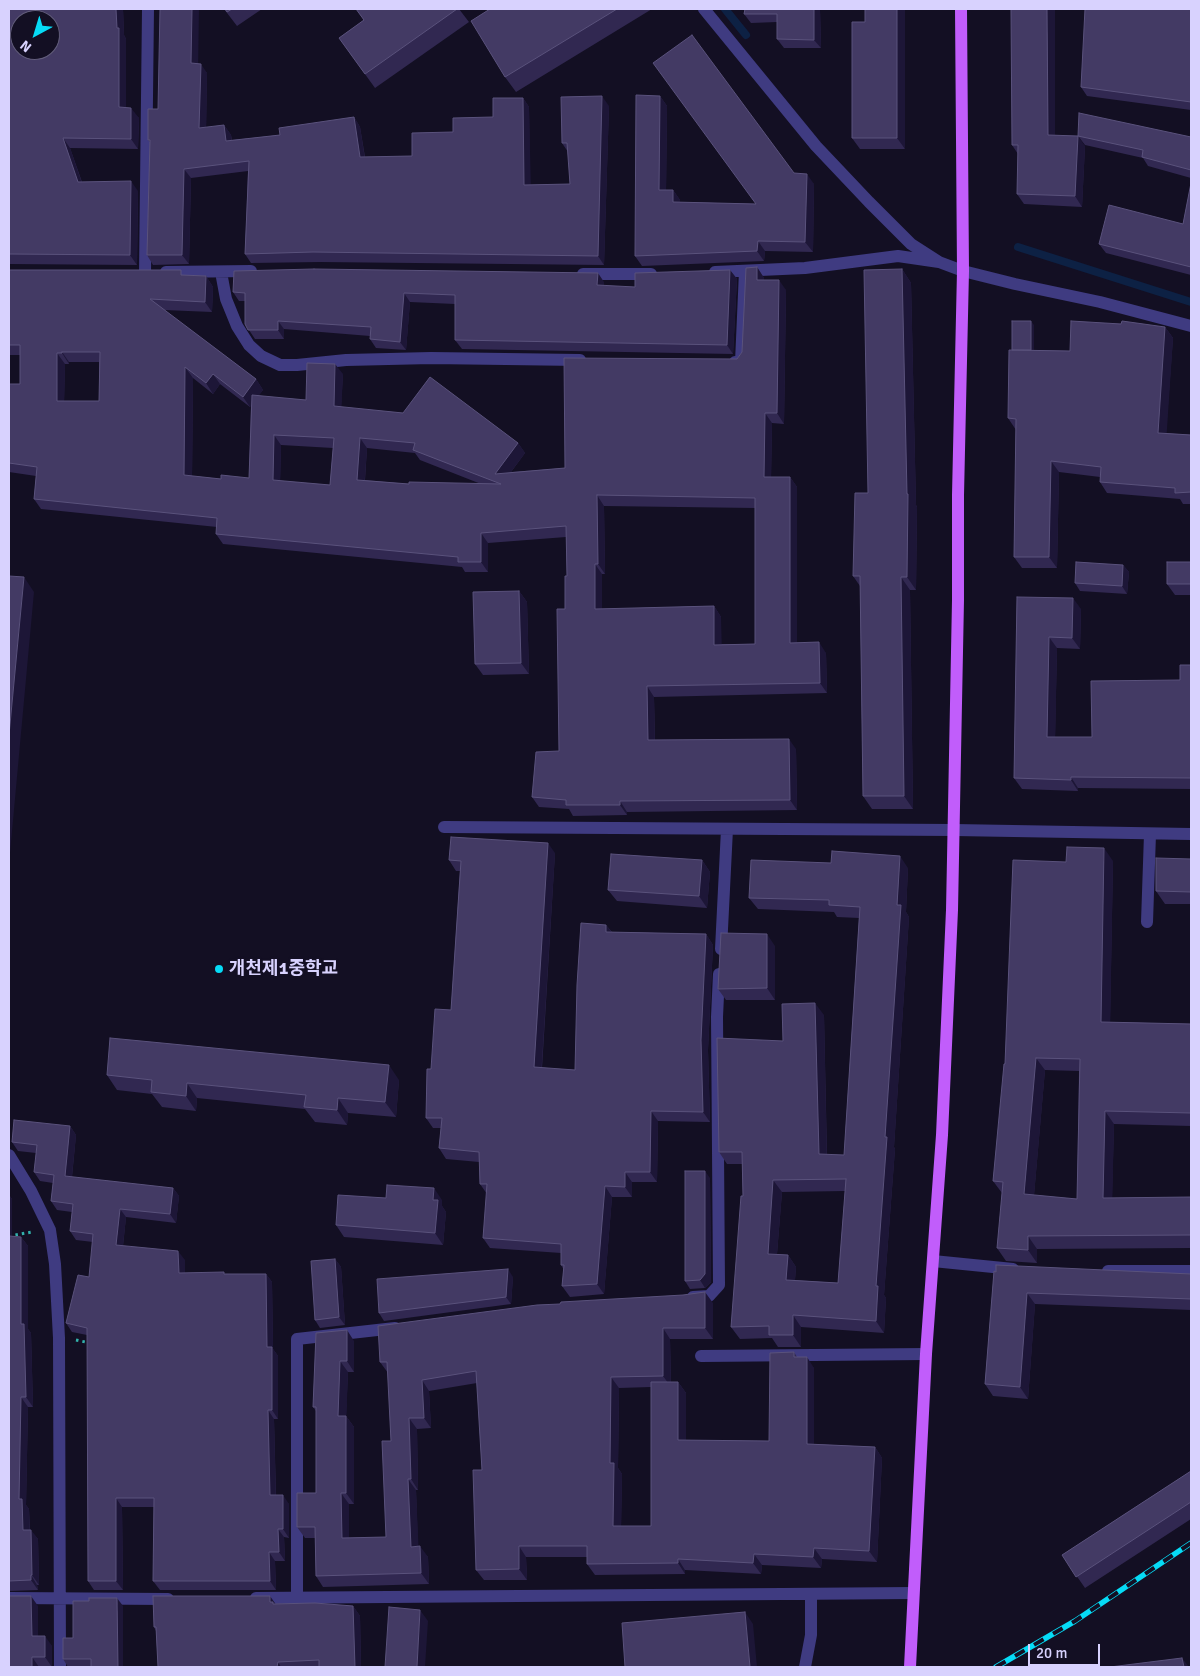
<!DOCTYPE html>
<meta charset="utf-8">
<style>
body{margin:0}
#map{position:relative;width:1200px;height:1676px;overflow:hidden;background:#130f23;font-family:Signika,sans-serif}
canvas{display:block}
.frame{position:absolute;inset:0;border:10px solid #d8d2fe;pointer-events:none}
.north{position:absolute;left:10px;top:10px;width:50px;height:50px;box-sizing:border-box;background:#130f23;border:1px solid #625d7b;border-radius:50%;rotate:219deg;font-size:14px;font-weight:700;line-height:20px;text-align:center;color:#d8d2fe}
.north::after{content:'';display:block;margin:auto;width:18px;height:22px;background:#06dbf6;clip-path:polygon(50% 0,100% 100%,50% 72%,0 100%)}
.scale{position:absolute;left:1028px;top:1644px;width:72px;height:22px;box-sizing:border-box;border:2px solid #d8d2fe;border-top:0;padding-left:6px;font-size:15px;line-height:18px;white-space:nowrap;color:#d8d2fe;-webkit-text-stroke:4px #130f23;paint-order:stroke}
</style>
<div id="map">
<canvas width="1200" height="1676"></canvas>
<div class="frame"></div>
<div class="north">N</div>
<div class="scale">20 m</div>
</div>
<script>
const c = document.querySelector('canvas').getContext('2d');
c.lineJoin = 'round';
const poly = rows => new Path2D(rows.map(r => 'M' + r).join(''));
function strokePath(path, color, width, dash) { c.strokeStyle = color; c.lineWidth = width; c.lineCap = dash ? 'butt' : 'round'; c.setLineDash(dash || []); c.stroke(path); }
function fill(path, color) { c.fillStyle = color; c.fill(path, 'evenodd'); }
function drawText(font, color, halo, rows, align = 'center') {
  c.font = font + ' Signika,"Noto Sans KR",sans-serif'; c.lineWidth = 4.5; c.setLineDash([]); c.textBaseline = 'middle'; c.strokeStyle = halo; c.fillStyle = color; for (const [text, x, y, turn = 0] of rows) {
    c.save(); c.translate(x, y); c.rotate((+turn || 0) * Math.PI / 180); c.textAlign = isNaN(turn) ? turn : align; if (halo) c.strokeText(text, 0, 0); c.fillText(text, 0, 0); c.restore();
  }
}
strokePath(poly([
 [725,9,746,35],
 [1018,247,1191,302]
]), '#0d2144', 8);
strokePath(poly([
 [9,1236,32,1232],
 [76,1340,90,1343]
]), '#32b2ac', 3, [2.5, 4]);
strokePath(poly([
 [704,9,816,146,869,202,911,244,939,262,963,271,1015,284,1100,302,1191,326],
 [166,272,251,271],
 [221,272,226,299,237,326,249,345,261,356,280,365,297,365,346,360,431,358,580,360],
 [715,272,805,268,898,256,939,262],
 [145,273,148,9],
 [583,274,651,274],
 [735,362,741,362,745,271],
 [444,827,954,830,1191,834],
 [1147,922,1150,834],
 [721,949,727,829],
 [9,1155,31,1191,50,1230,55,1264,59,1338,60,1667],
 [933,1261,1013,1269],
 [1108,1271,1191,1271],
 [693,1297,709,1296,719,1285,717,1017,719,974],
 [701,1356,926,1354],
 [9,1598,168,1599],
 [256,1598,913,1593],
 [297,1598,297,1339,395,1328],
 [805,1667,811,1635,811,1594]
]), '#3f3b81', 12);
strokePath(poly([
 [910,1667,926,1354,942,1135,952,910,958,600,958,495,963,271,961,9]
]), '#c15dfb', 12);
const rail = poly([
 [996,1667,1075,1621,1191,1543]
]);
strokePath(rail, '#06dbf6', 5.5);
strokePath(rail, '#130f23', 4, [11]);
fill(poly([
 [9,9,123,9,124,35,126,39,126,108,139,118,138,149,70,148,82,182,138,191,137,265,9,264],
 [224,9,262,9,237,26],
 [356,9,459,9,469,22,375,88,339,38,364,20],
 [490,9,652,9,516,92,505,77],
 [745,9,820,9,821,48,784,48,777,39,777,22,751,23,744,14],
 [1055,9,1055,135,1085,146,1082,207,1024,204,1017,194,1018,154,1012,145],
 [1191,9,1191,110,1087,96,1081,87],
 [852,22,905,149,860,149,852,138],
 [198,64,207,73,206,128,224,125,231,135,232,140,280,135,354,117,360,127,365,157,412,156,453,132,493,117,523,98,529,107,530,185,570,184,568,152,562,143,609,106,604,265,320,262,251,263,245,254,248,171,191,178,189,264,153,265,147,255,150,142,148,140,158,109],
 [660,96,667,106,666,190,673,190,680,200,680,202,756,204,794,173,814,184,813,252,765,251,764,261,642,266,635,256],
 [1078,136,1191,137,1191,178,1148,166,1143,158,1085,145],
 [1191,183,1191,275,1106,253,1099,244,1183,224],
 [757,267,764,278,764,280,786,290,784,424,772,423,771,477,790,477,797,487,797,643,826,653,827,693,654,697,655,740,796,749,797,810,627,812,627,815,573,816,569,809,539,807,532,797,559,751,567,576,566,537,488,543,488,572,465,572,462,567,223,544,216,534,217,527,41,509,34,499,36,476,9,472,9,384,20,384,20,355,9,355,9,270,206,276,213,287,212,312,164,310,256,379,263,390,258,396,306,400,343,374,341,407,518,443,525,453,511,472,565,468,737,359,742,352],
 [69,362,99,362,99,401,64,401,65,364,69,364],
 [193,378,213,394,220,384,250,407,251,405,249,478,221,479,192,476],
 [281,445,333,448,330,485,280,481],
 [367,448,415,453,420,460,481,484,409,484,365,480],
 [604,506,755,508,755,644,721,644,721,617,714,606,602,609,602,574,605,574],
 [902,269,911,283,916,505,917,507,916,590,910,590,913,809,872,809,863,796,860,586,853,576,868,493],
 [730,270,737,279,733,354,462,349,455,340,455,304,410,302,406,350,376,348,370,339,370,336,284,329,284,339,255,339,245,324,245,301,239,301,233,292,604,282,604,286,635,287],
 [1034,325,1034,350,1070,351,1165,327,1173,338,1166,433,1191,435,1191,504,1183,504,1180,499,1107,493,1100,482,1100,477,1059,472,1057,568,1022,568,1014,557,1016,430,1008,418,1012,350],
 [1191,562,1191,595,1175,595,1167,584],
 [1123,565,1129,572,1127,594,1080,591,1075,583],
 [519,591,527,602,529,674,483,675,475,664],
 [1017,597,1081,609,1080,649,1057,648,1055,737,1092,737,1180,680,1191,665,1191,789,1078,788,1078,791,1022,789,1014,778],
 [555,853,542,1068,575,1070,606,925,612,932,706,934,713,945,708,1050,710,1122,658,1121,657,1182,632,1182,632,1197,612,1197,604,1294,570,1297,562,1286,564,1270,561,1265,561,1253,490,1248,483,1238,487,1194,480,1184,479,1162,446,1159,439,1148,441,1128,433,1128,426,1118,431,1069,451,1010,460,871,456,871,449,860],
 [1191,859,1191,904,1165,904,1156,891],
 [702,860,710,872,707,908,617,901,608,890],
 [1113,861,1110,1022,1191,1024,1191,1126,1114,1124,1112,1198,1191,1197,1191,1248,1037,1249,1037,1263,1006,1261,997,1248,1002,1193,993,1181,1005,1064,1066,862],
 [1045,1070,1079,1071,1077,1199,1034,1195],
 [908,868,906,912,909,917,894,1147,895,1149,884,1295,886,1298,884,1333,801,1327,801,1347,778,1347,772,1338,740,1339,731,1327,743,1196,742,1164,727,1164,719,1152,783,1041,824,1015,827,1155,844,1155,859,918,837,917,834,912,758,909,749,898],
 [845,1191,838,1283,795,1280,796,1267,788,1255,777,1254,782,1192],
 [775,946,775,1000,726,1000,718,989],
 [107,1075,399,1080,396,1117,348,1113,347,1125,315,1122,305,1109,197,1098,196,1111,162,1107,152,1094,117,1090],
 [70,1126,76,1135,72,1177,173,1188,179,1196,176,1223,126,1217,123,1246,185,1260,185,1273,225,1274,266,1274,272,1282,273,1349,278,1356,278,1419,274,1419,276,1495,289,1504,289,1538,284,1537,285,1561,275,1561,276,1590,160,1590,153,1581,154,1507,122,1507,123,1590,94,1590,88,1581,87,1335,72,1332,66,1323,89,1277,93,1242,76,1240,70,1231,72,1212,57,1210,51,1201,53,1183,40,1181,34,1172,36,1153,18,1151,12,1142],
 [710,1178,711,1282,705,1288,690,1289,685,1281],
 [9,1195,12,1199,12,1236,21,1237,28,1246,28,1329,31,1333,33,1407,28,1407,26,1505,29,1509,30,1530,38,1539,39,1585,37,1585,38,1590,9,1591],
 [386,1198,442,1200,442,1206,446,1212,443,1245,344,1237,336,1225],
 [335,1259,341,1267,345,1325,320,1328,315,1320],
 [994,1271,1191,1274,1191,1310,1035,1304,1028,1399,993,1396,985,1384],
 [513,1277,511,1304,384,1321,379,1313],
 [713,1303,713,1339,670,1339,671,1382,678,1382,686,1393,686,1440,769,1441,794,1352,797,1357,814,1368,814,1444,875,1447,882,1458,877,1562,822,1559,821,1568,762,1565,761,1574,685,1570,685,1574,595,1575,587,1564,587,1557,526,1557,527,1580,484,1580,476,1570,482,1470,477,1383,429,1391,431,1428,417,1429,418,1490,416,1490,418,1547,428,1557,429,1584,323,1587,316,1576,315,1538,305,1538,297,1527,316,1493,316,1411,313,1407,316,1333,354,1341,354,1372,348,1372,346,1416,354,1427,354,1504,349,1504,349,1538,386,1537,391,1441,388,1373,380,1362],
 [651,1387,651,1526,621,1526,622,1474,618,1468,619,1388],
 [1191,1471,1191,1519,1085,1588,1062,1555],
 [275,1604,353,1606,360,1616,361,1667,158,1667,156,1631,154,1627],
 [38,1606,38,1636,52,1646,52,1667,9,1667],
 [123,1606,123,1667,68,1667,63,1659]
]), '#312851');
fill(poly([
 [116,9,123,9,124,35,126,39,126,118,119,107],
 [192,9,199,9,198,73,191,63],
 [814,9,820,9,821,48,814,40],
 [897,9,905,9,905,149,897,138],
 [1047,9,1055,9,1055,146,1048,135],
 [201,64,207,73,206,138,199,128],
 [602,96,609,106,604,265,598,256],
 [660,96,667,106,666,200,659,190],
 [523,98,529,107,531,194,524,185],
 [131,108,139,118,138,149,131,139],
 [354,117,360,127,366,166,360,157],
 [224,125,231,135,233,150,226,141],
 [1078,136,1085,146,1082,207,1075,196],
 [63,138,70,148,85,192,78,182],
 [184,169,191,178,189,264,182,255],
 [807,174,814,184,813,252,805,242],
 [131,181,138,191,137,265,130,255],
 [673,190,680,200,680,212,673,202],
 [758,241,765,251,764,261,757,251],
 [757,267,764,278,764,290,757,280],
 [902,269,911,283,916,505,917,507,916,590,907,577,907,494],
 [730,270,737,279,733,354,727,345],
 [598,273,604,282,604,294,597,285],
 [206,276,213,287,212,312,205,302],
 [779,280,786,290,784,424,777,413],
 [404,293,410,302,406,350,400,342],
 [278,321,284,329,284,339,278,330],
 [1031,321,1034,325,1034,354,1031,350],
 [1165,327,1173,338,1166,444,1158,433],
 [62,352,69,362,69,364,62,353],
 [57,353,65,364,64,412,57,401],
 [335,364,343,374,341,416,334,406],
 [185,367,193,378,192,485,184,475],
 [213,374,220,384,213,394,206,383],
 [256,379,263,390,250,407,243,397],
 [765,413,772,423,771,487,764,477],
 [274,435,281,445,280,490,273,480],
 [360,438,367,448,364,490,357,480],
 [518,443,525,453,502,484,495,474],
 [1051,461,1059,472,1057,568,1049,557],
 [790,477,797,487,797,653,790,643],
 [597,495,604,506,605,574,598,564],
 [481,533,488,543,488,572,481,562],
 [595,564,602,574,602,619,595,609],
 [1123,565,1129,572,1127,594,1122,586],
 [24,577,34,592,9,864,9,735],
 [901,577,910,590,913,809,904,796],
 [519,591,527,602,529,674,521,663],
 [1073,598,1081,609,1080,649,1072,638],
 [714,606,721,617,722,655,714,645],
 [1049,637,1057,648,1055,748,1047,737],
 [819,642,826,653,827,693,820,683],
 [647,686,654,697,655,750,648,740],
 [789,739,796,749,797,810,790,800],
 [1071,777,1078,788,1078,791,1071,780],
 [620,801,627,812,627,815,620,805],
 [548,843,555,853,541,1077,534,1067],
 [1104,848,1113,861,1110,1034,1101,1022],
 [900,856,908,868,906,912,909,917,894,1147,895,1149,884,1295,886,1298,884,1333,876,1321,876,1286,885,1137],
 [702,860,710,872,707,908,699,896],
 [606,925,614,935,606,932],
 [706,934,713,945,708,1050,710,1122,703,1112,701,1040],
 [767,934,775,946,775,1000,767,988],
 [815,1003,824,1015,827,1166,819,1154],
 [1036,1058,1045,1070,1033,1207,1024,1194],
 [389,1065,399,1080,396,1117,385,1102],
 [187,1083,197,1098,196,1111,186,1096],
 [338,1098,348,1113,347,1125,337,1110],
 [651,1111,658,1121,657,1182,650,1172],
 [1105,1111,1114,1124,1112,1211,1103,1198],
 [70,1126,76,1135,71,1185,65,1176],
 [705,1171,710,1178,711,1282,705,1288,700,1280],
 [625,1172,632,1182,632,1197,625,1187],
 [773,1180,782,1192,776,1266,768,1254],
 [605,1186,612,1197,604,1294,597,1284],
 [173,1188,179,1196,176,1223,170,1214],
 [434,1188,442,1200,442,1206,446,1212,443,1245,435,1233,433,1200],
 [9,1195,12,1199,12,1246,9,1241],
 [120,1209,126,1217,122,1254,116,1245],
 [1028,1236,1037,1249,1037,1263,1028,1250],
 [21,1237,28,1246,28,1329,31,1333,33,1407,26,1397,21,1324],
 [178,1251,185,1260,185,1282,179,1273],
 [788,1255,796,1267,794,1292,786,1280],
 [335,1259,341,1267,345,1325,339,1317],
 [508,1269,513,1277,511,1304,506,1297],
 [266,1274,272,1282,273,1349,278,1356,278,1419,272,1410,267,1347],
 [705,1292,713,1303,713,1339,705,1328],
 [1027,1293,1035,1304,1028,1399,1020,1387],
 [793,1315,801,1327,801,1347,793,1335],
 [663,1328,670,1339,671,1387,663,1376],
 [347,1330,354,1341,354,1372,347,1361],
 [807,1357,814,1368,814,1455,807,1444],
 [340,1361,348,1372,346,1427,338,1416],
 [611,1377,619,1388,618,1468,622,1474,621,1537,613,1526,610,1463],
 [422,1380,429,1391,431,1428,424,1418],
 [678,1382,686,1393,686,1451,678,1440],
 [21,1397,28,1407,26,1505,29,1509,30,1540,23,1530,19,1499],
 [268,1410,274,1419,276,1504,270,1495],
 [346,1416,354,1427,354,1504,346,1493],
 [409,1418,417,1429,418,1490,411,1479],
 [875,1447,882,1458,877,1562,869,1551],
 [408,1479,416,1490,419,1558,411,1547],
 [341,1493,349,1504,349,1549,342,1538],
 [283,1495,289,1504,289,1538,283,1529],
 [116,1498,122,1507,123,1590,116,1581],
 [278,1529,284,1537,285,1561,279,1552],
 [31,1530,38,1539,39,1585,32,1575],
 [420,1546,428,1557,429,1584,421,1573],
 [519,1546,526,1557,527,1580,519,1569],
 [814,1548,822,1559,821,1568,813,1557],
 [269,1552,275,1561,276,1590,270,1581],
 [754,1554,762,1565,761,1574,753,1563],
 [678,1559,685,1570,685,1574,678,1563],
 [31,1575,37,1585,38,1590,31,1580],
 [31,1596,38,1606,38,1646,32,1636],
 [270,1596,277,1606,270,1602],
 [117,1598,123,1606,123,1667,118,1667],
 [353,1606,360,1616,361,1667,355,1667],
 [420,1610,428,1621,425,1667,417,1667],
 [745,1612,753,1624,757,1667,750,1667],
 [45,1636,52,1646,52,1667,45,1657],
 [32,1657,39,1667,32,1667],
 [1182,1658,1189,1667,1184,1667],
 [278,1662,281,1667,277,1667]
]), '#1d1637');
const building = poly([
 [9,9,116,9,117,28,119,28,119,107,131,108,131,139,63,138,78,182,131,181,130,255,9,254,9,9],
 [20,20,50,20,50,50,20,50,20,20],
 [160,9,192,9,191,63,201,64,199,128,224,125,226,141,280,135,279,128,354,117,360,157,412,156,412,133,453,132,453,118,493,117,493,98,523,98,524,185,570,184,567,143,562,143,561,97,602,96,598,256,313,252,245,254,249,161,184,169,182,255,147,255,150,140,148,140,148,109,158,109,160,9],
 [225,9,232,9,227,12,225,9],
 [356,9,457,9,365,74,339,38,364,20,356,9],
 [490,9,617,9,505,77,471,21,490,9],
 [745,9,814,9,814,40,777,39,777,14,744,14,745,9],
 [865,9,897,9,897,138,852,138,852,22,865,22,865,9],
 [1011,9,1047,9,1048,135,1078,136,1075,196,1017,194,1018,145,1012,145,1011,9],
 [1085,9,1191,9,1191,102,1081,87,1085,9],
 [692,35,794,173,807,174,805,242,758,241,757,251,635,256,636,95,660,96,659,190,673,190,673,202,756,204,653,63,692,35],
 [1079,113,1191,137,1191,170,1142,157,1143,150,1078,136,1079,113],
 [1191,183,1191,267,1099,244,1109,205,1183,224,1191,183],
 [757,267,757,280,779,280,777,413,765,413,764,477,790,477,790,643,819,642,820,683,647,686,648,740,789,739,790,800,620,801,620,805,566,805,566,800,532,797,536,752,559,751,557,609,565,609,565,576,567,576,566,526,481,533,481,562,458,562,458,557,216,534,217,518,34,499,37,467,9,463,9,384,20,384,20,345,9,345,9,270,181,270,181,275,206,276,205,302,150,299,256,379,243,397,213,374,206,383,185,367,184,475,221,479,221,475,249,478,252,395,306,400,307,363,335,364,334,406,403,413,430,377,518,443,495,474,565,468,564,358,737,359,742,352,746,268,757,267],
 [62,352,100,352,99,401,57,401,57,353,62,353,62,352],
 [274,435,334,438,330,485,273,480,274,435],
 [360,438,415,443,413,450,501,484,409,482,409,484,357,480,360,438],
 [597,495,755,498,755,644,714,645,714,606,595,609,595,564,598,564,597,495],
 [314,269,598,273,597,285,635,287,635,273,730,270,727,345,455,340,455,295,404,293,400,342,370,339,371,327,278,321,278,330,248,330,245,324,245,293,233,292,234,271,314,269],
 [902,269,907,494,908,494,907,577,901,577,904,796,863,796,860,576,853,576,855,493,868,493,864,270,902,269],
 [1012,321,1031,321,1031,350,1012,350,1012,321],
 [1071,321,1121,324,1122,321,1165,327,1158,433,1191,435,1191,492,1175,493,1175,488,1100,482,1101,467,1051,461,1049,557,1014,557,1016,419,1008,418,1009,350,1070,351,1071,321],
 [1076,562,1123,565,1122,586,1075,583,1076,562],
 [1167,562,1191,562,1191,584,1167,584,1167,562],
 [9,576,24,577,9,735,9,576],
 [519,591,521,663,475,664,473,592,519,591],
 [1017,597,1073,598,1072,638,1049,637,1047,737,1092,737,1091,681,1180,680,1180,665,1191,665,1191,778,1071,777,1071,780,1014,778,1017,597],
 [451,837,548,843,534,1067,575,1070,577,985,581,923,606,925,606,932,706,934,701,1040,703,1112,651,1111,650,1172,625,1172,625,1187,605,1186,597,1284,562,1286,564,1265,561,1265,561,1244,483,1238,487,1184,480,1184,479,1152,439,1148,442,1118,426,1118,427,1069,431,1069,435,1009,451,1010,461,861,449,860,451,837],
 [1067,847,1104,848,1101,1022,1191,1024,1191,1113,1105,1111,1103,1198,1191,1197,1191,1235,1028,1236,1028,1250,997,1248,1003,1182,993,1181,1004,1064,1005,1064,1013,860,1066,862,1067,847],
 [1036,1058,1080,1059,1077,1199,1024,1194,1036,1058],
 [832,851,900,856,897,905,901,905,885,1137,887,1137,876,1286,878,1286,876,1321,793,1315,793,1335,769,1335,769,1326,731,1327,741,1196,743,1196,742,1152,719,1152,717,1038,783,1041,782,1004,815,1003,819,1154,844,1155,860,907,829,905,829,900,749,898,751,860,831,863,832,851],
 [846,1179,838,1283,786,1280,788,1255,768,1254,773,1180,846,1179],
 [611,854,702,860,699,896,608,890,611,854],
 [1156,858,1191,859,1191,892,1156,891,1156,858],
 [721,933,767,934,767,988,718,989,721,933],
 [110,1038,389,1065,385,1102,338,1098,337,1110,304,1107,306,1095,187,1083,186,1096,151,1092,152,1080,107,1075,110,1038],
 [14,1120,70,1126,65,1176,173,1188,170,1214,120,1209,116,1245,178,1251,179,1273,224,1272,224,1274,266,1274,267,1347,272,1347,272,1410,268,1410,270,1495,283,1495,283,1529,278,1529,279,1552,269,1552,270,1581,153,1581,154,1498,116,1498,116,1581,88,1581,87,1328,66,1323,78,1275,89,1277,93,1234,70,1231,73,1204,51,1201,54,1175,34,1172,37,1145,12,1142,14,1120],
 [685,1171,705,1171,705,1274,700,1280,685,1281,685,1171],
 [387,1185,434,1188,433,1200,438,1200,435,1233,336,1225,338,1195,386,1198,387,1185],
 [9,1236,21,1237,21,1324,24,1324,26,1397,21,1397,19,1499,22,1499,23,1530,31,1530,32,1575,31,1575,31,1580,9,1581,9,1236],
 [335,1259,339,1317,315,1320,311,1261,335,1259],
 [996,1265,1191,1274,1191,1299,1027,1293,1020,1387,985,1384,994,1271,996,1272,996,1265],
 [508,1269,506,1297,379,1313,377,1279,508,1269],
 [705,1292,705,1328,663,1328,663,1376,611,1377,610,1463,614,1463,613,1526,651,1526,651,1382,678,1382,678,1440,769,1441,770,1353,794,1352,794,1357,807,1357,807,1444,875,1447,869,1551,814,1548,813,1557,754,1554,753,1563,678,1559,678,1563,587,1564,587,1546,519,1546,519,1569,476,1570,473,1470,482,1470,476,1371,422,1380,424,1418,409,1418,411,1479,408,1479,411,1547,420,1546,421,1573,316,1576,315,1527,297,1527,297,1493,316,1493,316,1407,313,1407,316,1333,347,1330,347,1361,340,1361,338,1416,346,1416,346,1493,341,1493,342,1538,386,1537,382,1441,391,1441,387,1362,380,1362,378,1326,537,1305,560,1304,561,1302,683,1295,705,1292],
 [1191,1471,1191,1502,1076,1577,1062,1555,1191,1471],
 [9,1596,31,1596,32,1636,45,1636,45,1657,32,1657,32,1667,9,1667,9,1596],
 [153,1596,270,1596,270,1602,273,1602,273,1604,315,1603,353,1606,355,1667,319,1667,319,1660,278,1662,277,1667,158,1667,156,1627,154,1627,153,1596],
 [89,1598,117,1598,118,1667,91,1667,91,1659,63,1659,63,1638,73,1638,73,1601,89,1601,89,1598],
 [389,1607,420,1610,417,1667,385,1667,389,1607],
 [745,1612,750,1667,625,1667,622,1623,745,1612],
 [1182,1658,1184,1667,1110,1667,1182,1658]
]);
fill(building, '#433a64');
strokePath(building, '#5a527c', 1);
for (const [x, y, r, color] of [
 [219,969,5,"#06dbf6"]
]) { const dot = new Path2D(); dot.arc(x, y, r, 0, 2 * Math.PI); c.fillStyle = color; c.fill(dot); strokePath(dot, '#130f23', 2); }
drawText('bold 18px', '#d8d2fe', '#130f23', [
 ["개천제1중학교",229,969]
], 'left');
</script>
